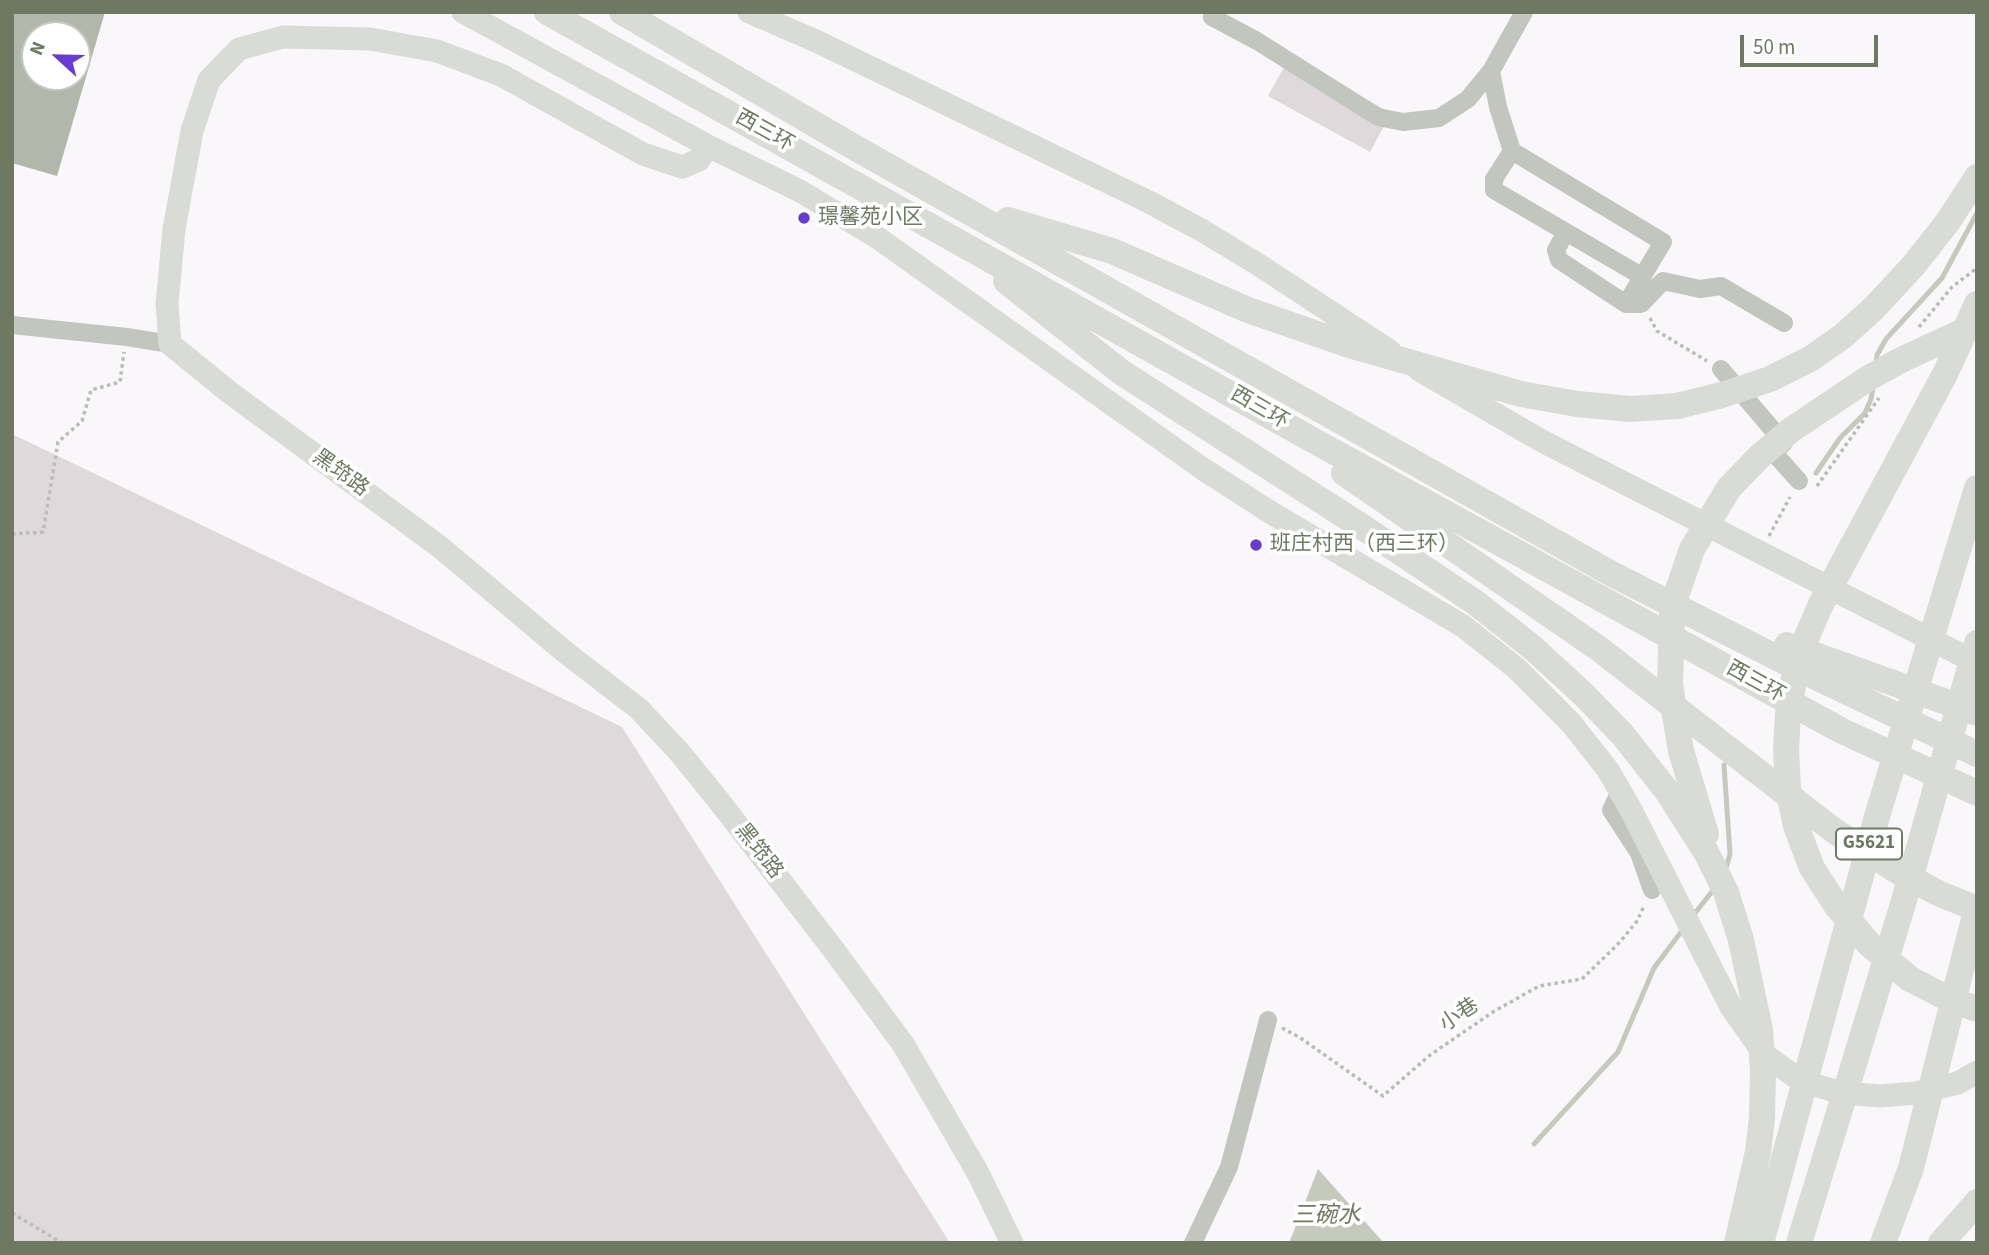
<!DOCTYPE html>
<meta charset="utf-8">
<style>
body{margin:0}
#map{position:relative;width:1989px;height:1255px;overflow:hidden;background:#f9f7f9;font-family:"Source Sans 3",sans-serif}
canvas{display:block}
.frame{position:absolute;inset:0;border:14px solid #6e7962;pointer-events:none}
.north{position:absolute;left:21px;top:21px;width:70px;height:70px;box-sizing:border-box;background:#fff;border:2px solid #c5c9c0;border-radius:50%;rotate:292deg;font-size:19px;font-weight:700;line-height:28px;text-align:center;color:#6e7962}
.north::after{content:'';display:block;margin:auto;width:24px;height:32px;background:#673cd4;clip-path:polygon(50% 0,100% 100%,50% 72%,0 100%)}
.scale{position:absolute;left:1740px;top:35px;width:138px;height:32px;box-sizing:border-box;border:4px solid #6e7962;border-top:0;padding-left:9px;font-size:21px;line-height:24px;white-space:nowrap;color:#6e7962;-webkit-text-stroke:5px #fff;paint-order:stroke}
</style>
<div id="map">
<canvas width="1989" height="1255"></canvas>
<div class="frame"></div>
<div class="north">N</div>
<div class="scale">50 m</div>
</div>
<script>
const c = document.querySelector('canvas').getContext('2d');
c.lineJoin = 'round';
function fill(path, color) { c.fillStyle = color; c.fill(path, 'evenodd'); }
const poly = rows => new Path2D(rows.map(r => 'M' + r).join(''));
function strokePath(path, color, width, dash) { c.strokeStyle = color; c.lineWidth = width; c.lineCap = dash ? 'butt' : 'round'; c.setLineDash(dash || []); c.stroke(path); }
function drawText(font, color, halo, rows, align = 'center') {
  c.font = font + ' "Source Sans 3","Noto Sans SC",sans-serif'; c.lineWidth = 7; c.setLineDash([]); c.textBaseline = 'middle'; c.strokeStyle = halo; c.fillStyle = color; for (const [text, x, y, turn = 0] of rows) {
    c.save(); c.translate(x, y); c.rotate((+turn || 0) * Math.PI / 180); c.textAlign = isNaN(turn) ? turn : align; if (halo) c.strokeText(text, 0, 0); c.fillText(text, 0, 0); c.restore();
  }
}
fill(poly([
 [1289,58,1391,113,1370,152,1268,96],
 [12,434,622,727,950,1243,12,1243]
]), '#e0d9db');
fill(poly([
 [1318,1169,1384,1243,1289,1243]
]), '#c6cabd');
strokePath(poly([
 [1876,363,1877,355,1886,339,1942,278,1977,213],
 [1816,473,1840,438,1865,413,1871,399,1873,387],
 [1724,765,1730,854,1726,868],
 [1692,917,1714,889],
 [1534,1144,1618,1052,1654,968,1684,928]
]), '#c6cabd', 5);
fill(poly([
 [13,12,105,12,57,176,12,163],
 [35,35,77,35,77,77,35,77]
]), '#b1b7ab');
strokePath(poly([
 [1650,318,1657,331,1707,361],
 [1919,327,1952,287,1977,268],
 [1817,486,1879,398],
 [12,534,43,532,58,442,82,421,91,390,120,382,124,352],
 [1769,536,1790,497],
 [1282,1028,1299,1037,1383,1096,1430,1055,1493,1012,1539,986,1582,979,1620,942,1637,921,1644,906],
 [12,1213,62,1243]
]), '#babdb7', 3.5, [3.5, 3.5]);
strokePath(poly([
 [1213,12,1212,17,1257,41,1378,117,1403,122,1439,118,1468,99,1491,71,1524,12],
 [1491,71,1498,107,1512,151,1663,242,1626,304],
 [1512,151,1494,179,1494,190,1643,277],
 [1566,232,1556,250,1559,260,1626,304,1641,304,1663,281,1700,289,1721,286,1784,323],
 [12,325,127,337,170,344],
 [1721,369,1784,443,1773,452,1799,481],
 [1620,791,1611,810,1639,853,1652,890],
 [1193,1243,1229,1167,1268,1020]
]), '#c2c6be', 18);
strokePath(poly([
 [463,12,708,146,800,191,878,238,1203,469,1270,512,1463,626,1516,668,1571,723,1608,770,1631,810,1731,1007,1764,1054,1801,1081,1842,1093,1880,1096,1916,1093,1958,1083,1977,1072],
 [749,12,816,41,1149,202,1203,231,1259,265,1390,351],
 [708,146,699,160,682,167,643,154,501,75,437,51,370,39,283,37,239,49,209,80,192,131,174,229,167,304,170,344,229,392,440,547,565,652,639,709,680,753,719,801,833,949,903,1044,978,1173,1012,1243],
 [1419,370,1542,441,1977,663]
]), '#d9dbd6', 23);
strokePath(poly([
 [547,12,1318,443,1842,731,1977,793],
 [622,12,859,150,1612,574,1795,667,1977,754],
 [1008,220,1112,251,1248,310,1349,345,1521,394,1577,404,1630,409,1677,406,1722,395,1770,379,1810,359,1843,336,1874,308,1913,266,1947,223,1977,177],
 [1006,281,1121,372,1367,530,1476,603,1533,648,1583,694,1622,734,1667,791,1706,852,1726,892,1741,940,1760,1030,1763,1070,1762,1118,1758,1152,1737,1243],
 [1977,304,1945,374,1820,606,1806,639,1794,679,1788,714,1786,750,1788,788,1796,826,1812,868,1836,905,1869,944,1910,979,1951,1000,1977,1009],
 [1344,473,1598,648,1833,830,1899,872,1938,893,1977,909],
 [1787,645,1977,713],
 [1706,834,1681,751,1670,685,1672,615,1677,593,1692,549,1729,488,1759,457,1791,430,1867,379,1899,361,1972,327],
 [1761,1243,1878,813,1977,488],
 [1799,1243,1903,904,1977,643],
 [1883,1243,1911,1168,1977,907],
 [1941,1243,1977,1202]
]), '#d9dbd6', 26);
for (const [x, y, r, color] of [
 [804,218,7,"#673cd4"],
 [1256,545,7,"#673cd4"]
]) { const dot = new Path2D(); dot.arc(x, y, r, 0, 2 * Math.PI); c.fillStyle = color; c.fill(dot); strokePath(dot, '#fff', 2.5); }
for (const [x, y, w] of [
 [1869,844,66]
]) { const box = new Path2D(); box.roundRect(x - w / 2, y - 15.5, w, 31, 5); c.fillStyle = '#fff'; c.fill(box); strokePath(box, '#6e7962', 2); }
drawText('bold 19px', '#6e7962', null, [
 ["G5621",1869,844]
]);
drawText('21px', '#6e7962', '#fff', [
 ["西三环",764,132,29],
 ["西三环",1259,409,30],
 ["黑筇路",340,474,36],
 ["西三环",1755,683,29],
 ["黑筇路",758,852,52],
 ["小巷",1460,1016,-34]
]);
drawText('21px', '#6e7962', '#fff', [
 ["璟馨苑小区",818,218],
 ["班庄村西（西三环）",1270,545]
], 'left');
drawText('italic 23px', '#727961', '#fff', [
 ["三碗水",1326,1217]
]);
</script>
